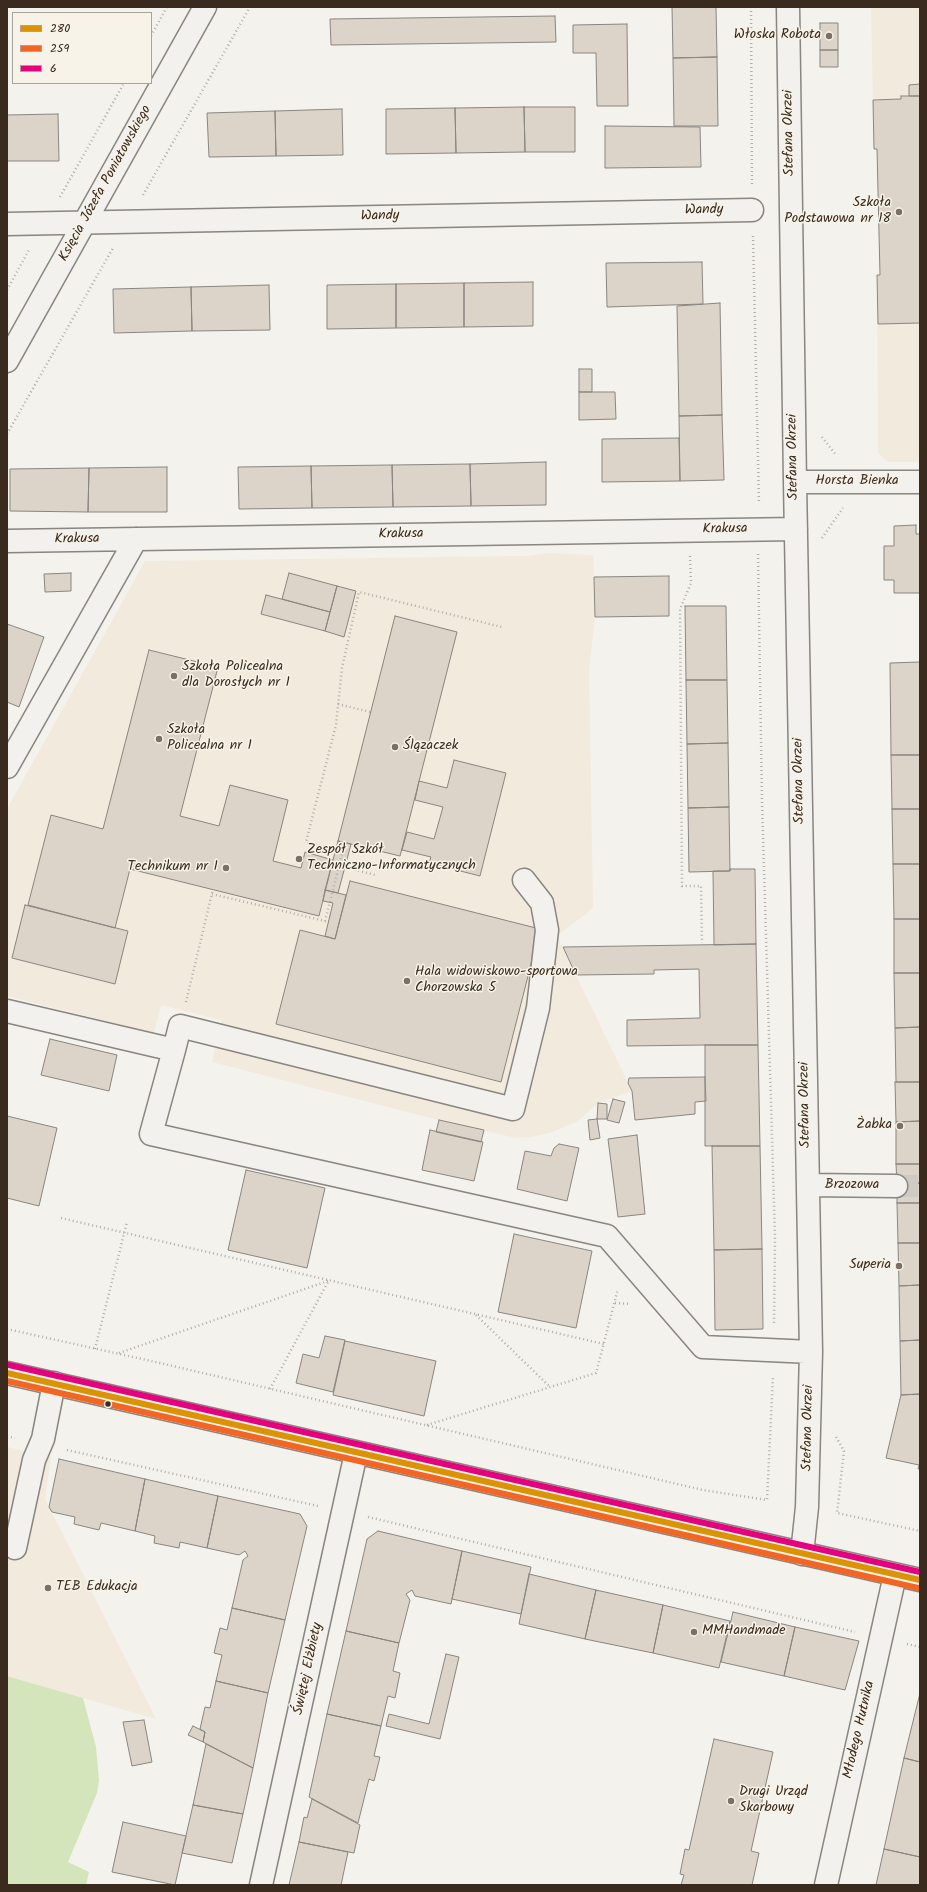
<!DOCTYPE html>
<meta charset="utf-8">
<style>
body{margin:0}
#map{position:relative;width:927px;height:1892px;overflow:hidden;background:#f4f2ec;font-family:Kalam,sans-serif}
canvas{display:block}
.frame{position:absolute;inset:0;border:8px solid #3b2a1e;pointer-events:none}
.legend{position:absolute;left:12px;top:12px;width:140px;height:72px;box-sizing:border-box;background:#f7f3e8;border:1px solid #aca397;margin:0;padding:5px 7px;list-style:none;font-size:12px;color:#3b2a1e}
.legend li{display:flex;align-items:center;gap:8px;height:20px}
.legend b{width:20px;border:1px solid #aca397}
</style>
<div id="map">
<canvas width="927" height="1892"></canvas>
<div class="frame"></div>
<ul class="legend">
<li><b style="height:5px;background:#db9304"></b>280</li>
<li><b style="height:5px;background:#f26522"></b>259</li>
<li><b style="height:5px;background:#e5007d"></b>6</li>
</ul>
</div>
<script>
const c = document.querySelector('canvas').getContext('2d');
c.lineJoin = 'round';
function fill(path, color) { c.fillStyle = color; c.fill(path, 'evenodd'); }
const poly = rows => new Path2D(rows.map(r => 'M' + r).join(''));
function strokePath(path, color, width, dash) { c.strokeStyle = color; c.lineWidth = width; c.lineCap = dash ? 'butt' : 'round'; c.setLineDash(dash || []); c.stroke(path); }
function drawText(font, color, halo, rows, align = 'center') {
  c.font = font + ' Kalam,sans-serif'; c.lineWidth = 3; c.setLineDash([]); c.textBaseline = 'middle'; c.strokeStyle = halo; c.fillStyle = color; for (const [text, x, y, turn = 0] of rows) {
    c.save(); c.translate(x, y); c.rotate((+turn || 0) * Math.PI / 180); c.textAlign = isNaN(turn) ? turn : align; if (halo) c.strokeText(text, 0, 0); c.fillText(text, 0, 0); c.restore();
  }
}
fill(poly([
 [871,7,920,7,920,462,888,462,878,453,877,275,880,274,877,149,874,149],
 [549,553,593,555,594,577,595,617,589,671,593,908,557,936,632,1091,598,1103,578,1121,552,1132,532,1137,516,1138,439,1120,212,1062,222,1020,161,1005,154,1033,7,996,7,809,145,561,526,556],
 [7,1447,51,1457,45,1499,156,1719,7,1676]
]), '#f2eadc');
fill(poly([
 [7,1676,83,1698,96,1747,99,1780,97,1793,68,1862,89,1872,86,1885,7,1885]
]), '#d4e5bb');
const building = poly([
 [672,7,716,7,717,57,673,58,672,7],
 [555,16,556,42,331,45,330,19,555,16],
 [820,23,838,23,838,50,820,50,820,23],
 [627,24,628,106,597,106,596,53,573,53,573,25,627,24],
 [820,50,838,50,838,67,820,67,820,50],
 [717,57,718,126,674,126,673,58,717,57],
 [920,84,920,96,909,96,909,85,920,84],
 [901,96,920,96,920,323,878,324,877,275,880,275,877,149,874,149,873,100,901,99,901,96],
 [524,107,575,107,575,152,525,152,524,107],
 [524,107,525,152,456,153,455,108,524,107],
 [455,108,456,153,386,154,386,109,455,108],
 [342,109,343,155,276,156,275,111,342,109],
 [275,111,276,156,209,157,207,113,275,111],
 [58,114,59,161,7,161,7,115,58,114],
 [605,126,700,127,701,167,605,168,605,126],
 [702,262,703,304,607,307,606,263,702,262],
 [533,282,533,326,464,327,464,283,533,282],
 [464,283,464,327,396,328,396,284,464,283],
 [396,284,396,328,327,329,327,285,396,284],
 [269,285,270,330,192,331,191,287,269,285],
 [191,287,192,331,114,333,113,289,191,287],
 [720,303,722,415,679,416,677,306,720,303],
 [579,369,592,369,592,392,579,392,579,369],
 [579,392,615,392,616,419,579,420,579,392],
 [722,415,724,480,680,481,679,416,722,415],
 [679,438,680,481,602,482,602,439,679,438],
 [546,462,546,505,471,506,470,464,546,462],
 [470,464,471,506,393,507,392,465,470,464],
 [392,465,393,507,312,508,311,466,392,465],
 [311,466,312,508,239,509,238,467,311,466],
 [167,467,167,512,88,512,89,468,167,467],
 [89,468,88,512,10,511,10,469,89,468],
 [916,525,916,534,920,534,920,593,894,593,894,580,884,580,884,546,894,546,894,526,916,525],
 [71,573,71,591,45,592,44,574,71,573],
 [289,573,337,586,330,612,282,599,289,573],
 [669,576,669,616,595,617,594,577,669,576],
 [337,586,356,591,344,637,325,631,337,586],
 [266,595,330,612,325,631,261,614,266,595],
 [685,606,726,606,727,680,686,680,685,606],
 [395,616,457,632,400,856,338,841,395,616],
 [7,624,44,637,19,707,7,702,7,624],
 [149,650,218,667,180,816,219,826,230,785,288,800,273,861,301,868,305,852,333,860,319,916,130,869,115,928,28,905,51,815,103,829,149,650],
 [920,662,920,755,891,755,890,663,920,662],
 [686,680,727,680,728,743,687,744,686,680],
 [728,743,729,807,688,808,687,744,728,743],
 [891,755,920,755,920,809,892,809,891,755],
 [454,760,506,773,480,876,429,863,431,857,402,850,407,832,434,839,443,807,415,800,419,781,447,788,454,760],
 [729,807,730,871,689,872,688,808,729,807],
 [892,809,920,809,920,864,893,864,892,809],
 [338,841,351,844,338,893,325,890,338,841],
 [893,864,920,864,920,919,894,919,893,864],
 [730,869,755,869,756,944,714,945,713,871,730,871,730,869],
 [350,881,540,929,501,1082,276,1024,300,930,335,939,350,881],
 [325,890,346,895,335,939,325,936,333,903,323,901,325,890],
 [25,905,128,931,115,984,12,958,25,905],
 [894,919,920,919,920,973,894,973,894,919],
 [756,944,758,1045,705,1045,627,1046,627,1020,700,1018,699,969,654,970,654,974,576,975,563,947,756,944],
 [894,973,920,973,920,1027,895,1028,894,973],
 [920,1027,920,1082,896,1082,895,1028,920,1027],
 [50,1039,117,1055,109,1091,41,1075,50,1039],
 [705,1045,758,1045,760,1146,705,1146,705,1045],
 [705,1077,706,1101,695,1102,695,1114,635,1120,632,1091,628,1083,629,1078,705,1077],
 [895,1082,920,1082,920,1121,896,1122,895,1082],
 [613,1099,625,1102,619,1123,607,1120,613,1099],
 [598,1103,607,1104,607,1119,597,1119,598,1103],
 [7,1116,57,1128,39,1206,7,1198,7,1116],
 [597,1119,600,1138,590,1140,588,1120,597,1119],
 [439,1120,484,1130,481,1142,436,1132,439,1120],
 [920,1121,920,1164,896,1164,896,1122,920,1121],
 [430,1130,483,1142,474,1181,422,1170,430,1130],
 [637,1135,645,1214,618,1217,608,1139,637,1135],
 [559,1144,579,1148,567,1201,517,1189,525,1151,551,1156,554,1148,559,1144],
 [712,1146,760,1146,762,1249,714,1250,712,1146],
 [896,1164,920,1164,920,1183,897,1184,896,1164],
 [246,1170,325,1188,307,1268,228,1250,246,1170],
 [920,1183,920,1203,897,1203,897,1184,920,1183],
 [897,1203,920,1203,920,1243,898,1243,897,1203],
 [514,1234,592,1251,576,1328,498,1312,514,1234],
 [898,1243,920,1243,920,1285,899,1286,898,1243],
 [762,1249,763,1329,715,1330,714,1250,762,1249],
 [920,1285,920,1340,900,1341,899,1286,920,1285],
 [325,1336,345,1340,333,1392,296,1383,303,1354,319,1358,325,1336],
 [920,1340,920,1394,901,1395,900,1341,920,1340],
 [345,1341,436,1361,424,1416,333,1395,345,1341],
 [920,1394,920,1469,918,1469,919,1465,886,1458,901,1395,920,1394],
 [59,1459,145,1479,135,1531,101,1523,99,1530,74,1524,75,1517,52,1512,49,1507,59,1459],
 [145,1479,218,1496,207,1548,180,1542,179,1548,154,1543,155,1536,135,1531,145,1479],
 [218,1496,300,1514,307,1526,285,1620,232,1608,243,1560,248,1556,245,1551,239,1555,207,1548,218,1496],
 [378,1531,462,1551,451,1604,415,1596,412,1590,406,1594,410,1600,399,1643,346,1631,367,1539,378,1531],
 [462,1551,531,1567,521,1614,452,1599,462,1551],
 [529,1574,596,1590,585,1639,519,1624,529,1574],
 [596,1590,663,1605,653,1653,585,1639,596,1590],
 [663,1605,730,1621,719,1668,653,1653,663,1605],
 [232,1608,285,1620,268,1693,216,1681,222,1655,214,1653,220,1628,227,1630,232,1608],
 [733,1612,795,1627,784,1676,721,1662,733,1612],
 [795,1627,859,1641,845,1690,784,1676,795,1627],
 [346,1631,399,1643,393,1671,400,1673,395,1698,388,1696,381,1726,327,1714,346,1631],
 [446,1654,459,1657,440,1739,386,1726,389,1714,429,1724,446,1654],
 [216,1681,268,1693,253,1768,203,1742,205,1732,200,1729,205,1707,210,1708,216,1681],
 [920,1693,920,1762,904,1758,920,1693],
 [327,1714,381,1726,374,1756,380,1757,374,1781,369,1779,358,1823,309,1797,327,1714],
 [144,1720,152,1762,132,1766,123,1722,144,1720],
 [193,1726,205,1732,203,1742,188,1735,193,1726],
 [714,1739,773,1752,751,1851,759,1853,752,1885,681,1885,684,1875,680,1874,685,1849,689,1850,714,1739],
 [206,1744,253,1768,243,1814,193,1805,206,1744],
 [904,1758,920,1762,920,1857,884,1849,904,1758],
 [312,1799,360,1825,354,1853,299,1842,304,1817,307,1818,312,1799],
 [193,1805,243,1814,232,1863,182,1853,193,1805],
 [123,1822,186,1836,175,1885,112,1872,123,1822],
 [299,1842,348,1852,341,1885,289,1885,299,1842],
 [884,1849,920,1857,920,1885,876,1885,884,1849]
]);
fill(building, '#dcd4c9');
strokePath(building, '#898580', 1);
strokePath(poly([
 [896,1186,920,1186]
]), '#cfcac3', 22, [22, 11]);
const minor = poly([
 [788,7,795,482,811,1352,807,1507,802,1554],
 [7,224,752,210],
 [7,361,205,7],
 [795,482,920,482],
 [7,541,796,529],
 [7,767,136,539],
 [7,1011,174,1050,151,1134,607,1236,703,1347,811,1352],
 [174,1050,180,1026,513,1109,538,1008,547,930,542,903,524,880],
 [808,1185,896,1186],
 [15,1548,34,1460,43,1439,54,1383],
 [261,1885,356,1453],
 [826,1885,895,1575]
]);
const major = poly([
 [7,1373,920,1580]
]);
strokePath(minor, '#898580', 25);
strokePath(major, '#898580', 25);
strokePath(poly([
 [751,7,752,185],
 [151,36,167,7],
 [143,195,250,7],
 [60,197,124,83],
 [753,236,759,504],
 [7,290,29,250],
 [7,434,113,248],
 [822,437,836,455],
 [822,538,843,508],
 [758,554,762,801,775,1238,774,1325],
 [690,556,691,583,680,609,682,886,701,886,702,943],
 [338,704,370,712],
 [339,865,375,875],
 [212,894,325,921,343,851,306,842,336,725,342,668,359,592,502,627],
 [186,1002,213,889],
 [61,1218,604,1344],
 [615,1303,630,1304],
 [476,1315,550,1387],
 [7,1329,160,1363,703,1490,767,1500,773,1376],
 [95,1349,127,1222],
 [119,1353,328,1281],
 [270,1389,329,1280],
 [427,1425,596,1373,618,1289],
 [7,1436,15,1438],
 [836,1437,844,1451,837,1513,920,1531],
 [67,1450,318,1506],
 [368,1517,855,1632],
 [907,1644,920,1647]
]), '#b1aeaa', 2.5, [1, 3]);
strokePath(minor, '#f2f1ed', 22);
strokePath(major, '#f2f1ed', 22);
strokePath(poly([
 [7,1373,920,1580]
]), '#db9304', 6);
strokePath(poly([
 [7,1381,918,1588]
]), '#f26522', 6);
strokePath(poly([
 [9,1365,920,1572]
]), '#e5007d', 6);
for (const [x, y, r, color] of [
 [829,36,4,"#7c7066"],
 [899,212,4,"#7c7066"],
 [174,676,4,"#7c7066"],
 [159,739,4,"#7c7066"],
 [395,747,4,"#7c7066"],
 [299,859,4,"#7c7066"],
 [226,868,4,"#7c7066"],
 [407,981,4,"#7c7066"],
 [900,1126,4,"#7c7066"],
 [899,1266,4,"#7c7066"],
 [108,1404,3.5,"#3b2a1e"],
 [48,1588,4,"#7c7066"],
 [694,1632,4,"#7c7066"],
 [731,1801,4,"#7c7066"]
]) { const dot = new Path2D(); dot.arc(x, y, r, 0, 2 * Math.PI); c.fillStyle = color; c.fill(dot); strokePath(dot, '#f7f3e8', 1.5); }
drawText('14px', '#3b2a1e', '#f7f3e8', [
 ["Włoska Robota",821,36,"right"],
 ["Szkoła",891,204,"right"],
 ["Podstawowa nr 18",891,220,"right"],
 ["Szkoła Policealna",182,668],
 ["dla Dorosłych nr 1",182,684],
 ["Szkoła",167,731],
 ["Policealna nr 1",167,747],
 ["Ślązaczek",403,747],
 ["Zespół Szkół",307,851],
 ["Techniczno-Informatycznych",307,867],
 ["Technikum nr 1",218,868,"right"],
 ["Hala widowiskowo-sportowa",415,973],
 ["Chorzowska 5",415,989],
 ["Żabka",892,1126,"right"],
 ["Superia",891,1266,"right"],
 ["TEB Edukacja",56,1588],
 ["MMHandmade",702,1632],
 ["Drugi Urząd",739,1793],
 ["Skarbowy",739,1809]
], 'left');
drawText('14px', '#3b2a1e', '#f7f3e8', [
 ["Stefana Okrzei",790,133,-91],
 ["Księcia Józefa Poniatowskiego",106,184,-61],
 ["Wandy",704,211,-1],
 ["Wandy",380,217,-1],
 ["Stefana Okrzei",794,457,-91],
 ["Horsta Bienka",857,482],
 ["Krakusa",725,530,-1],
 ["Krakusa",401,535,-1],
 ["Krakusa",77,540,-1],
 ["Stefana Okrzei",800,781,-91],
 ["Stefana Okrzei",806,1105,-91],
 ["Brzozowa",852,1186],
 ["Stefana Okrzei",809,1428,-89],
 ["Świętej Elżbiety",309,1669,-78],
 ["Młodego Hutnika",860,1730,-77]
]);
</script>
